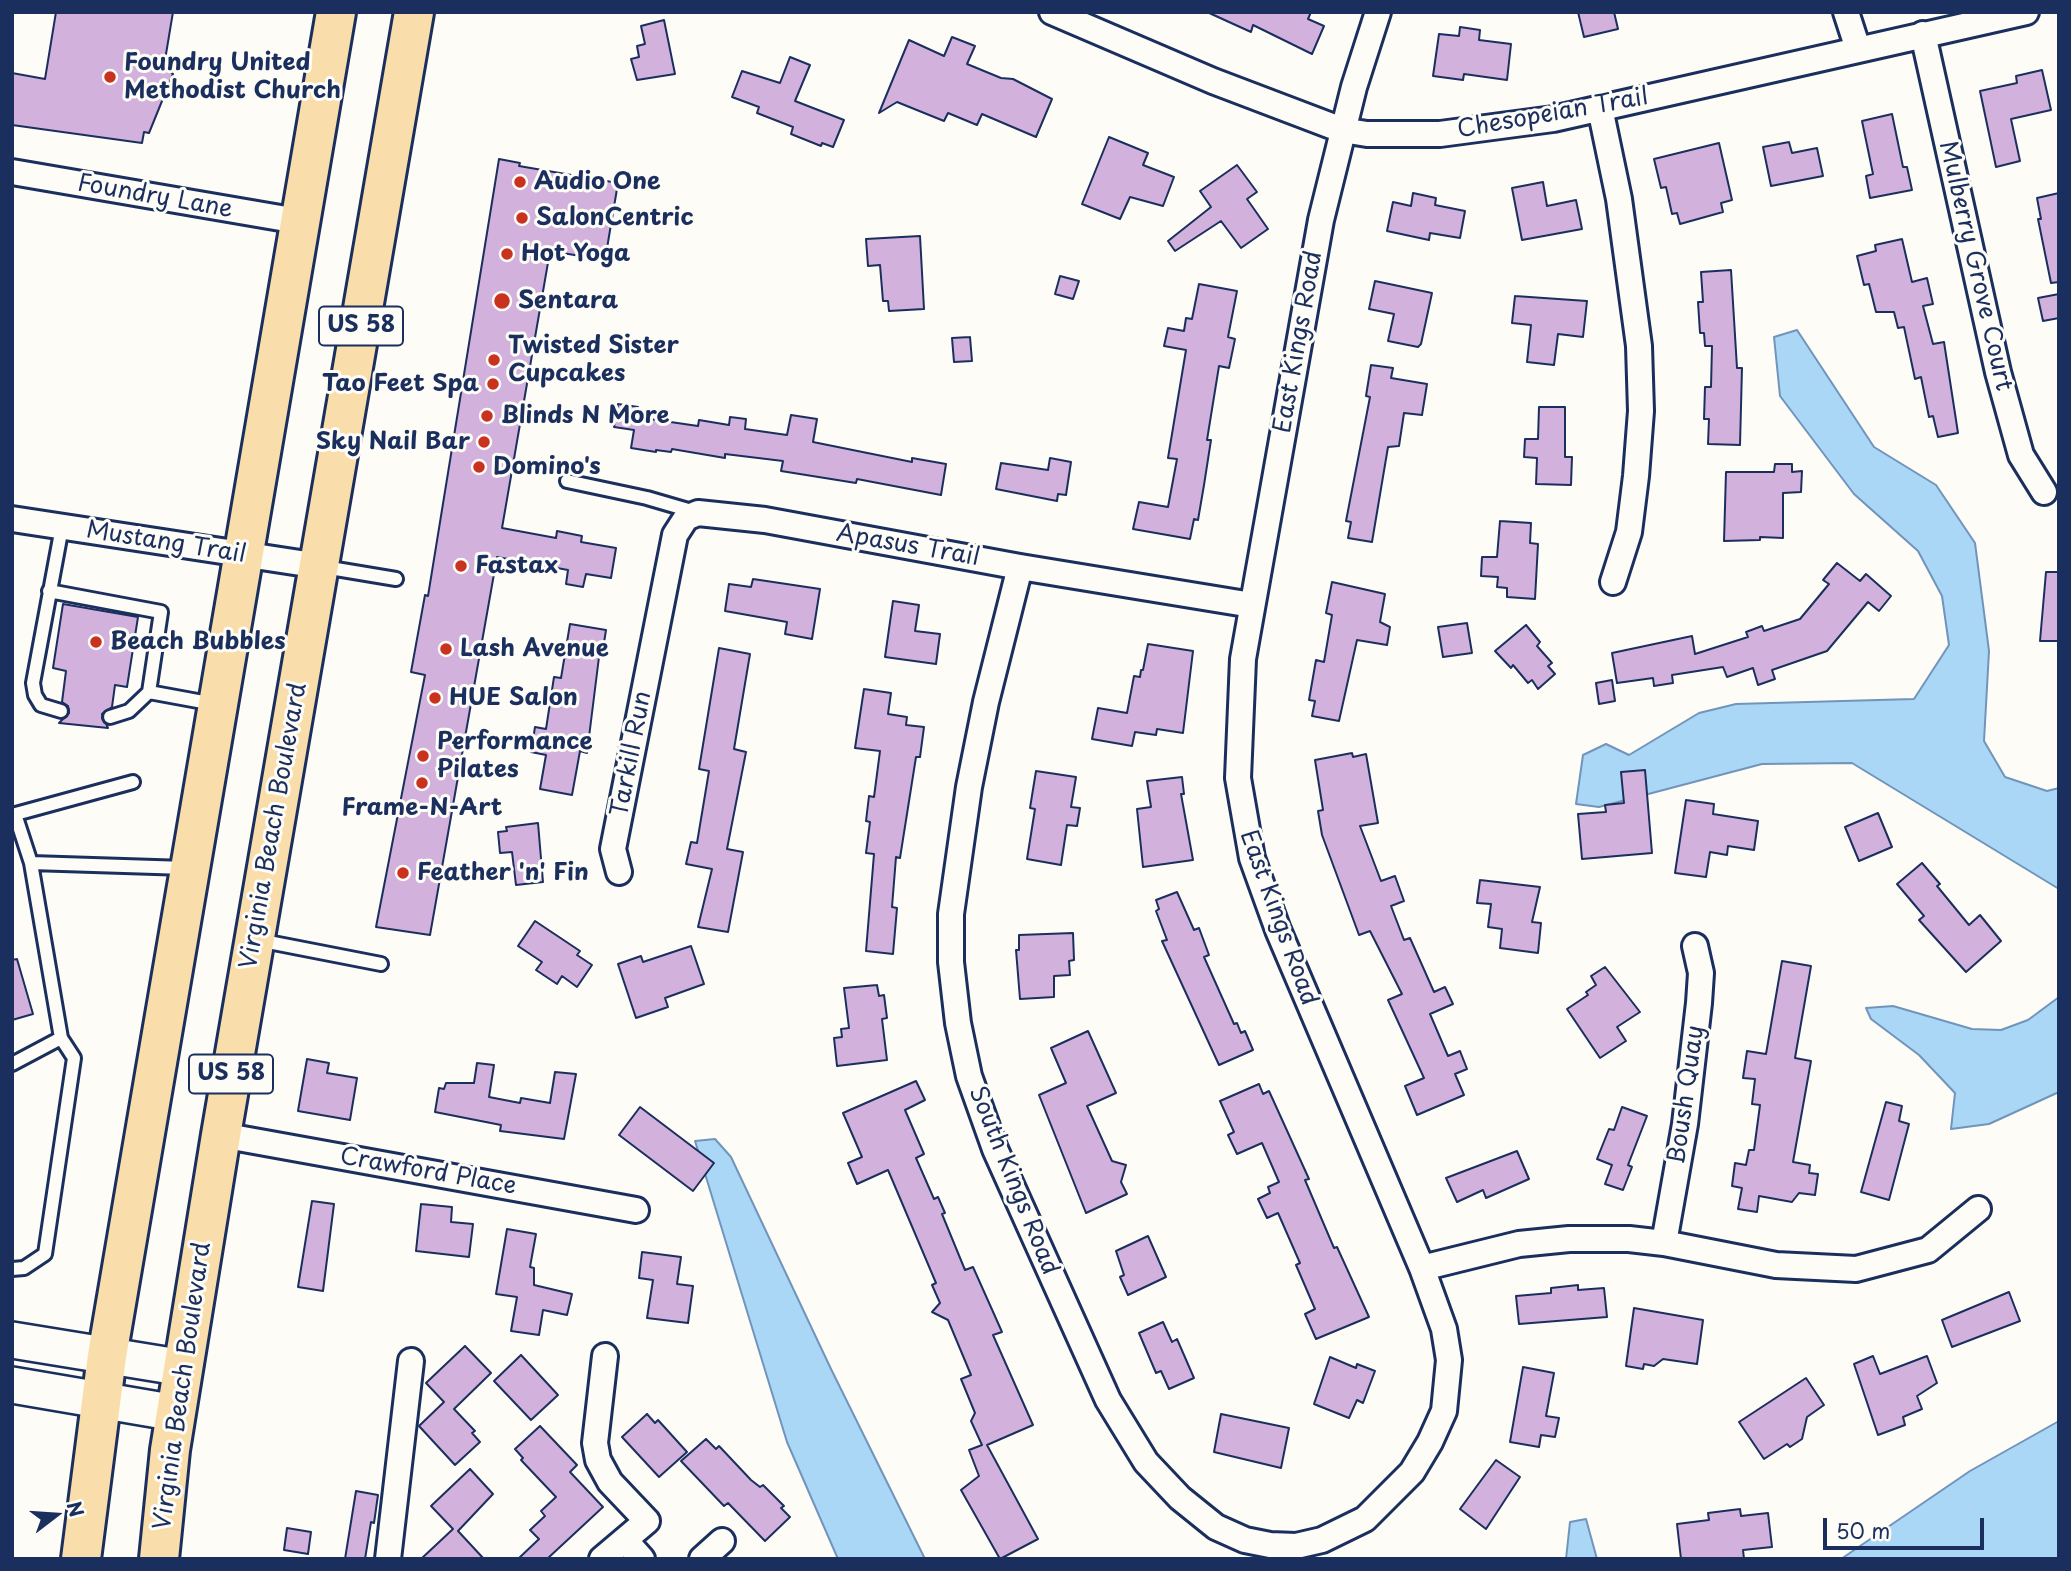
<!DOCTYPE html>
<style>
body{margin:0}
#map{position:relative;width:2071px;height:1571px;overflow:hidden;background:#fdfcf7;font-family:"Playpen Sans",sans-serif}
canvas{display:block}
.frame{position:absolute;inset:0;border:14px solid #1b2f5e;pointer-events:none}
.north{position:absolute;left:21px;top:1480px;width:70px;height:70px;-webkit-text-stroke:5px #fdfcf7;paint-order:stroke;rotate:73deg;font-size:19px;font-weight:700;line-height:28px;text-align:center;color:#1b2f5e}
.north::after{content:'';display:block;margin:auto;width:24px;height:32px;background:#1b2f5e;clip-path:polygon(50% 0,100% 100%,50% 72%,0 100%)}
.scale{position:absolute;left:1823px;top:1518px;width:161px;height:32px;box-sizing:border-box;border:4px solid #1b2f5e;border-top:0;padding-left:9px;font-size:21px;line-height:24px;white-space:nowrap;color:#1b2f5e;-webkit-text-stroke:5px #fdfcf7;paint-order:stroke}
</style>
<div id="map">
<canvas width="2071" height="1571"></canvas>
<div class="frame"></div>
<div class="north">N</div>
<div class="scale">50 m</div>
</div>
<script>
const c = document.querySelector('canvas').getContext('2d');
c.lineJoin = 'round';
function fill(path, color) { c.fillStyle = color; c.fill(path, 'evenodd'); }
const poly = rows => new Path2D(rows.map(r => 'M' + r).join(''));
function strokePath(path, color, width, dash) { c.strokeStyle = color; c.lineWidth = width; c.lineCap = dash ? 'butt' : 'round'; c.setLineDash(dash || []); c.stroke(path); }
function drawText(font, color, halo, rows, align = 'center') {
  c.font = font + ' "Playpen Sans",sans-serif'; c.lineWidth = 6; c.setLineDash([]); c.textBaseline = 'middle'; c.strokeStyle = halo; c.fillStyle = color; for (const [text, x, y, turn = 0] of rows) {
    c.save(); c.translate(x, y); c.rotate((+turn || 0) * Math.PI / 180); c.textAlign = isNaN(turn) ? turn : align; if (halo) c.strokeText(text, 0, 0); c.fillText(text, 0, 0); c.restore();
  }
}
const water = poly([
 [1797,330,1874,447,1936,485,1975,543,1989,651,1984,741,2005,777,2047,791,2059,788,2059,889,1852,763,1762,764,1599,807,1576,804,1583,755,1606,744,1629,755,1699,713,1736,704,1914,699,1949,645,1942,596,1918,551,1854,494,1780,396,1774,337,1797,330],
 [2059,997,2059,1092,1989,1124,1951,1129,1955,1093,1919,1055,1871,1019,1866,1008,1893,1006,1972,1029,2001,1030,2028,1020,2059,997],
 [715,1139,731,1157,831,1369,925,1559,838,1559,787,1442,695,1141,715,1139],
 [2059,1421,2059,1559,1841,1559,1970,1471,2059,1421],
 [1586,1519,1597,1559,1566,1559,1570,1522,1586,1519]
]);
fill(water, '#abd7f7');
strokePath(water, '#7194ba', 2);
const building = poly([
 [56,12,173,12,164,66,173,74,149,133,144,132,142,143,12,125,12,73,45,79,56,12],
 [1207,12,1311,12,1308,19,1324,26,1312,54,1253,25,1251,32,1207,12],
 [1578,12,1614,12,1618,29,1584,37,1578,12],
 [664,20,675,74,637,80,631,59,639,57,637,46,645,44,641,26,664,20],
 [1460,27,1480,30,1479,40,1511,44,1507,80,1464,74,1463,80,1433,76,1439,34,1459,36,1460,27],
 [952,37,975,46,967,64,1001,78,1013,79,1052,99,1036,137,982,114,977,125,948,113,944,121,897,102,879,113,909,40,944,56,952,37],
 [790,57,810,65,795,101,844,120,833,147,822,143,821,146,791,134,793,127,757,113,759,107,732,97,742,71,780,83,790,57],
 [2042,70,2051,110,2011,119,2020,161,1996,167,1980,91,2017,83,2016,76,2042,70],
 [1892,114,1903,167,1907,167,1912,190,1870,198,1866,176,1873,174,1862,121,1892,114],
 [1109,137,1148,153,1143,165,1174,177,1163,206,1130,197,1120,219,1082,204,1109,137],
 [1789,142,1792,153,1817,148,1823,176,1771,186,1763,147,1789,142],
 [1719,143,1732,200,1721,203,1723,212,1680,224,1677,213,1672,214,1666,187,1661,188,1654,159,1719,143],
 [499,159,520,163,519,166,618,183,605,260,550,251,502,528,556,538,557,531,582,536,581,542,616,548,611,578,586,574,583,587,566,584,568,570,497,557,430,935,376,927,425,675,411,672,425,595,428,596,499,159],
 [1237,165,1257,192,1247,199,1268,229,1241,248,1221,221,1175,251,1168,241,1211,207,1200,191,1237,165],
 [1543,182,1547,206,1576,200,1582,229,1522,240,1512,188,1543,182],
 [1413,193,1436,198,1435,205,1465,211,1460,238,1430,233,1429,240,1387,231,1393,202,1411,206,1413,193],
 [2059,193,2059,282,2051,283,2038,219,2041,219,2037,198,2059,193],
 [920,236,924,309,889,311,888,301,883,301,880,265,868,266,866,239,920,236],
 [1902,239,1912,282,1927,278,1933,304,1923,306,1933,344,1944,342,1958,433,1938,437,1933,416,1929,417,1921,377,1915,379,1904,327,1898,328,1894,312,1876,312,1869,284,1864,285,1857,256,1876,251,1875,245,1902,239],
 [1731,270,1737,368,1742,368,1740,445,1708,444,1709,419,1704,419,1705,387,1711,387,1712,346,1705,346,1704,333,1700,333,1698,302,1703,302,1701,272,1731,270],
 [1060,276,1079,281,1073,299,1055,294,1060,276],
 [1375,281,1432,293,1421,344,1418,347,1388,341,1394,314,1369,309,1375,281],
 [1199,284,1237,291,1228,337,1235,339,1229,368,1219,366,1207,440,1211,440,1204,485,1198,520,1194,519,1190,539,1133,529,1139,502,1168,507,1177,459,1168,458,1186,350,1164,346,1168,328,1184,331,1186,318,1192,319,1199,284],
 [2059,294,2059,318,2043,321,2038,298,2059,294],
 [1515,296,1587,301,1583,337,1558,334,1554,365,1527,362,1531,325,1512,323,1515,296],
 [970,337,972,361,954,362,952,338,970,337],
 [1371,365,1393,368,1391,378,1427,384,1422,415,1404,413,1399,446,1388,447,1372,542,1348,538,1351,522,1346,521,1370,397,1366,396,1371,365],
 [618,404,638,407,636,417,698,426,699,420,729,425,730,417,746,419,745,429,787,435,791,415,817,419,813,442,912,462,912,458,946,464,941,495,857,479,856,483,781,471,783,461,725,454,725,458,672,449,671,452,656,450,656,452,631,448,634,430,614,427,618,404],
 [1539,407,1565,407,1565,457,1572,457,1571,485,1536,484,1537,458,1524,457,1525,439,1538,439,1539,407],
 [1050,458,1071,462,1066,495,1058,494,1057,501,996,489,1001,463,1048,470,1050,458],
 [1775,464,1792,464,1792,472,1802,471,1801,492,1783,493,1783,538,1760,537,1760,540,1724,541,1726,472,1774,472,1775,464],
 [1500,521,1531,523,1530,543,1538,544,1535,599,1507,597,1507,588,1497,587,1498,577,1481,576,1482,557,1497,557,1500,521],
 [1837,563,1860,581,1866,574,1891,596,1879,611,1868,602,1827,651,1772,670,1775,679,1758,685,1753,668,1727,677,1723,667,1672,675,1673,683,1654,686,1653,678,1617,683,1612,653,1692,636,1695,654,1748,637,1746,632,1762,626,1764,631,1800,619,1829,584,1823,580,1837,563],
 [2046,572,2059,572,2059,641,2040,641,2046,572],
 [753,579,820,589,812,639,785,634,787,622,725,611,729,584,751,587,753,579],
 [1332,582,1385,594,1380,622,1390,627,1387,645,1357,640,1339,721,1312,716,1315,701,1309,700,1316,660,1324,662,1332,615,1326,613,1332,582],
 [893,601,919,605,915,631,940,634,936,664,885,657,893,601],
 [63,604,138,617,127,687,115,685,112,707,102,714,108,728,59,723,69,713,68,706,62,702,66,671,53,668,63,604],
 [1467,623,1472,653,1443,657,1438,627,1467,623],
 [570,624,606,630,603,649,600,649,587,753,580,751,572,795,540,789,546,755,531,752,535,727,546,729,554,677,561,678,570,624],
 [1526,625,1540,642,1537,646,1552,663,1548,666,1555,674,1538,689,1532,680,1528,683,1513,665,1511,668,1495,651,1526,625],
 [1148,644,1193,651,1183,733,1157,729,1156,735,1135,732,1132,746,1092,739,1098,708,1127,713,1134,676,1140,677,1141,670,1143,670,1148,644],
 [719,648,750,654,734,749,746,752,727,849,743,852,728,932,698,927,712,869,686,864,691,842,697,843,709,771,699,769,719,648],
 [1612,680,1615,701,1599,704,1596,683,1612,680],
 [864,689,891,693,888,714,907,717,906,725,924,727,920,757,916,757,900,858,896,857,892,907,897,908,893,954,866,951,874,854,866,853,870,822,866,821,869,796,874,797,880,751,855,748,864,689],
 [1352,753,1353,757,1366,754,1378,823,1360,826,1381,881,1395,876,1404,901,1391,906,1404,940,1410,938,1434,992,1445,987,1453,1004,1430,1014,1448,1056,1460,1051,1467,1069,1455,1074,1464,1095,1417,1115,1405,1086,1424,1078,1388,1000,1402,994,1370,931,1359,935,1322,835,1318,811,1323,810,1315,760,1352,753],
 [1645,770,1652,853,1582,859,1578,814,1606,812,1605,805,1624,803,1621,772,1645,770],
 [1036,771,1076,777,1071,807,1080,808,1077,826,1067,825,1061,865,1027,859,1035,809,1030,808,1036,771],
 [1182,777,1184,794,1181,794,1193,860,1143,867,1137,809,1151,807,1147,781,1182,777],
 [1686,800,1714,804,1713,814,1758,821,1754,850,1728,846,1727,855,1710,852,1706,877,1675,873,1686,800],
 [1878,813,1892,847,1859,861,1845,827,1878,813],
 [538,823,543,882,516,885,512,852,500,853,498,832,507,831,506,827,538,823],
 [1922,863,1940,884,1937,886,1969,925,1980,915,2001,941,1966,972,1919,920,1924,916,1897,884,1922,863],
 [1480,880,1540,887,1532,922,1541,923,1538,953,1500,948,1502,929,1488,927,1491,904,1477,903,1480,880],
 [1177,892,1194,930,1199,928,1209,955,1204,957,1234,1024,1237,1023,1241,1033,1245,1031,1253,1050,1219,1065,1162,941,1167,940,1156,911,1159,909,1156,900,1177,892],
 [535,921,580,951,577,955,592,965,577,987,562,976,557,984,536,970,542,962,518,946,535,921],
 [1073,933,1074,960,1069,961,1070,975,1054,976,1054,997,1020,999,1016,950,1019,950,1019,935,1073,933],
 [691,946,704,984,665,998,668,1007,636,1018,618,964,641,956,643,962,691,946],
 [17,959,33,1014,12,1020,12,960,17,959],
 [1782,961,1811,966,1795,1058,1811,1061,1793,1162,1810,1165,1809,1173,1818,1174,1815,1195,1799,1193,1792,1202,1759,1196,1757,1212,1738,1209,1742,1188,1732,1186,1735,1163,1746,1165,1749,1150,1754,1150,1760,1105,1752,1104,1755,1079,1743,1078,1747,1051,1766,1054,1782,961],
 [1605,967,1640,1012,1617,1027,1626,1041,1600,1058,1567,1009,1588,995,1586,992,1596,985,1591,976,1605,967],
 [877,985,879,996,884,995,887,1018,882,1019,887,1060,837,1066,834,1038,842,1037,841,1029,849,1028,844,988,877,985],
 [1088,1031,1116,1093,1087,1106,1112,1161,1126,1165,1121,1182,1127,1194,1086,1213,1039,1095,1066,1083,1051,1048,1088,1031],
 [307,1059,329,1063,327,1073,357,1078,350,1120,298,1111,307,1059],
 [477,1063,494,1065,489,1097,520,1103,521,1098,550,1103,555,1072,576,1074,564,1139,500,1131,501,1125,435,1112,439,1088,444,1089,446,1083,474,1083,477,1063],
 [916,1081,925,1100,905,1110,924,1154,916,1158,934,1199,938,1197,945,1213,942,1214,965,1270,973,1267,994,1314,1002,1332,993,1335,1033,1425,987,1445,1038,1539,1000,1559,961,1490,979,1476,969,1450,982,1445,971,1421,975,1413,961,1379,971,1375,948,1320,932,1312,940,1303,932,1285,936,1283,888,1170,857,1184,848,1163,862,1157,843,1113,916,1081],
 [1259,1084,1263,1094,1269,1091,1309,1179,1305,1180,1334,1248,1337,1247,1369,1317,1316,1339,1305,1314,1315,1309,1296,1265,1300,1263,1278,1213,1267,1218,1258,1199,1270,1193,1268,1187,1279,1182,1262,1143,1237,1154,1228,1135,1234,1132,1220,1101,1259,1084],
 [1886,1102,1902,1106,1899,1121,1909,1124,1889,1200,1861,1192,1886,1102],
 [640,1107,714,1163,693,1191,619,1135,640,1107],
 [1622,1107,1647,1116,1628,1165,1632,1167,1623,1190,1605,1184,1612,1165,1597,1159,1609,1129,1614,1130,1622,1107],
 [1517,1151,1529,1179,1486,1198,1483,1190,1457,1202,1446,1178,1517,1151],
 [312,1201,334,1204,323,1291,298,1287,312,1201],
 [421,1204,452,1207,451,1222,473,1224,469,1257,416,1251,421,1204],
 [507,1229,536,1234,530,1267,534,1268,534,1285,572,1294,567,1315,543,1310,539,1335,511,1331,517,1297,496,1294,507,1229],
 [1148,1236,1166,1277,1128,1295,1120,1277,1124,1275,1116,1251,1148,1236],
 [642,1252,681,1257,677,1284,693,1286,688,1323,647,1318,653,1280,639,1278,642,1252],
 [1578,1285,1578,1290,1604,1288,1607,1317,1519,1324,1516,1296,1551,1293,1551,1288,1578,1285],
 [2009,1292,2020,1321,1952,1347,1942,1320,2009,1292],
 [1634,1308,1703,1320,1697,1364,1663,1359,1654,1366,1644,1364,1643,1369,1626,1366,1634,1308],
 [1163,1322,1172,1342,1177,1339,1194,1378,1169,1389,1161,1371,1156,1373,1139,1333,1163,1322],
 [465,1346,491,1373,454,1409,475,1431,472,1433,480,1442,455,1465,419,1426,444,1402,426,1383,465,1346],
 [521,1355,558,1395,531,1420,494,1381,521,1355],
 [1873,1356,1880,1374,1927,1356,1937,1383,1917,1396,1922,1409,1903,1417,1905,1425,1878,1435,1854,1364,1873,1356],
 [1330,1357,1356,1368,1357,1364,1375,1371,1363,1403,1357,1400,1349,1418,1314,1404,1330,1357],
 [1523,1367,1554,1373,1546,1416,1559,1418,1555,1437,1541,1435,1539,1447,1510,1442,1523,1367],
 [1806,1378,1824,1405,1807,1417,1802,1439,1790,1447,1787,1444,1764,1459,1739,1422,1806,1378],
 [647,1414,655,1423,658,1420,687,1452,659,1477,622,1437,647,1414],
 [1221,1414,1289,1428,1281,1468,1214,1452,1221,1414],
 [540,1426,577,1465,570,1472,603,1507,547,1559,518,1559,539,1539,530,1530,545,1516,541,1511,556,1497,521,1460,523,1458,515,1449,540,1426],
 [706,1439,716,1449,719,1446,751,1480,760,1487,763,1485,784,1506,781,1508,790,1517,765,1541,728,1503,724,1506,681,1461,706,1439],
 [1496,1460,1520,1477,1486,1529,1460,1509,1496,1460],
 [470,1469,493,1494,458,1531,484,1559,421,1559,453,1529,431,1506,470,1469],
 [356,1491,378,1495,374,1523,371,1522,365,1559,345,1559,356,1491],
 [1740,1509,1741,1516,1768,1513,1772,1547,1743,1550,1744,1559,1681,1559,1677,1524,1709,1520,1708,1513,1740,1509],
 [287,1528,311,1532,308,1554,284,1550,287,1528]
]);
fill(building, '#d2b2dd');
strokePath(building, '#1b2f5e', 2);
const service = poly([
 [567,481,647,498,695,512],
 [324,567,396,579],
 [49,591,161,612,149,692,129,711,110,717],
 [149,692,214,704],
 [61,711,41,705,35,695,33,683,62,527],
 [12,815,133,782],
 [31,863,186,868],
 [258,940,381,964],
 [12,1064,61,1038],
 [12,1269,24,1268,45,1254,74,1058,61,1038,31,863,15,814]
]);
const minor = poly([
 [1052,12,1213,81,1342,130,1367,134,1440,134,1553,119,2026,12],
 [1846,12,1858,49],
 [1923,34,1998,372,2021,455,2044,492],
 [1600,108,1619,199,1639,346,1641,411,1636,476,1629,532,1613,582],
 [12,172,298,221],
 [12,519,320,566],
 [1020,567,986,702,969,787,951,914,951,962,958,1023,969,1076,995,1149,1108,1400,1146,1462,1180,1498,1216,1527,1245,1540,1270,1545,1296,1546,1322,1540,1365,1519,1412,1472,1430,1442,1444,1411,1449,1360,1444,1329,1422,1268,1278,930,1252,858,1238,778,1243,659,1321,220,1354,87,1378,12],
 [619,872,613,849,675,535,686,518,698,513,765,520,1020,567,1252,605],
 [221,1135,636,1210],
 [1664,1243,1685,1124,1699,1003,1701,973,1695,946],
 [1422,1268,1519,1244,1569,1239,1629,1239,1664,1243,1776,1265,1856,1269,1928,1250,1978,1209],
 [625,1540,642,1559],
 [388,1559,411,1361],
 [602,1559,647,1521,610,1482,598,1460,595,1443,605,1356],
 [702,1559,722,1541]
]);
const secondary = poly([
 [12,1340,184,1368],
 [12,1385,176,1413]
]);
const primary = poly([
 [81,1559,107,1356,336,12],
 [159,1559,170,1450,221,1135,414,12]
]);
strokePath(service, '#1b2f5e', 18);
strokePath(minor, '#1b2f5e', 30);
strokePath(secondary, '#1b2f5e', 40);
strokePath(primary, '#1b2f5e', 44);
strokePath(service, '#fdfcf7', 12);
strokePath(minor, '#fdfcf7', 24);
strokePath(secondary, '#fdfcf7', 35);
strokePath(primary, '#f9deab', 38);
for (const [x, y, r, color] of [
 [110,77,7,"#c8321e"],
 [520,182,7,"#c8321e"],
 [522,218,7,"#c8321e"],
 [507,254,7,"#c8321e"],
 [502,301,9,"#c8321e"],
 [494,360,7,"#c8321e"],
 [493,384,7,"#c8321e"],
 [487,416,7,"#c8321e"],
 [484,442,7,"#c8321e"],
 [479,467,7,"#c8321e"],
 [461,566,7,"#c8321e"],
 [96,642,7,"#c8321e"],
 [446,649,7,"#c8321e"],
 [435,698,7,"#c8321e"],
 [423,756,7,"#c8321e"],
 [422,783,7,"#c8321e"],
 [403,873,7,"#c8321e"]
]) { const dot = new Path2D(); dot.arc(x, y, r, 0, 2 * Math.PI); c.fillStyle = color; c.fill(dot); strokePath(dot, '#fdfcf7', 2.5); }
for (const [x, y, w] of [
 [361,326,84],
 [231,1074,84]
]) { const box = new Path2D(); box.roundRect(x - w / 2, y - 19.5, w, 39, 5); c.fillStyle = '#fdfcf7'; c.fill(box); strokePath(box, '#1b2f5e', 2); }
drawText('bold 23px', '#1b2f5e', null, [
 ["US 58",361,326],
 ["US 58",231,1074]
]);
drawText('bold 24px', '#1b2f5e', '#fdfcf7', [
 ["Foundry United",124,63],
 ["Methodist Church",124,91],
 ["Audio One",534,182],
 ["SalonCentric",536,218],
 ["Hot Yoga",521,254],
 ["Sentara",518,301],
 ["Twisted Sister",508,346],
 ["Cupcakes",508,374],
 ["Tao Feet Spa",479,384,"right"],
 ["Blinds N More",501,416],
 ["Sky Nail Bar",470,442,"right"],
 ["Domino's",493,467],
 ["Fastax",475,566],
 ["Beach Bubbles",110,642],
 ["Lash Avenue",460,649],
 ["HUE Salon",449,698],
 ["Performance",437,742],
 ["Pilates",437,770],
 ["Frame-N-Art",422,808,"center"],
 ["Feather 'n' Fin",417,873]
], 'left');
drawText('24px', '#1b2f5e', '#fdfcf7', [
 ["Chesopeian Trail",1553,114,-10],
 ["Foundry Lane",155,197,10],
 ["Mulberry Grove Court",1975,266,77],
 ["East Kings Road",1299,342,-80],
 ["Mustang Trail",166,543,9],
 ["Apasus Trail",908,546,10],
 ["Tarkill Run",632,754,-79],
 ["Virginia Beach Boulevard",274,826,-80],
 ["East Kings Road",1278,918,70],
 ["Boush Quay",1687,1095,-82],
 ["Crawford Place",428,1172,10],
 ["South Kings Road",1013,1181,68],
 ["Virginia Beach Boulevard",183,1386,-82]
]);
</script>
